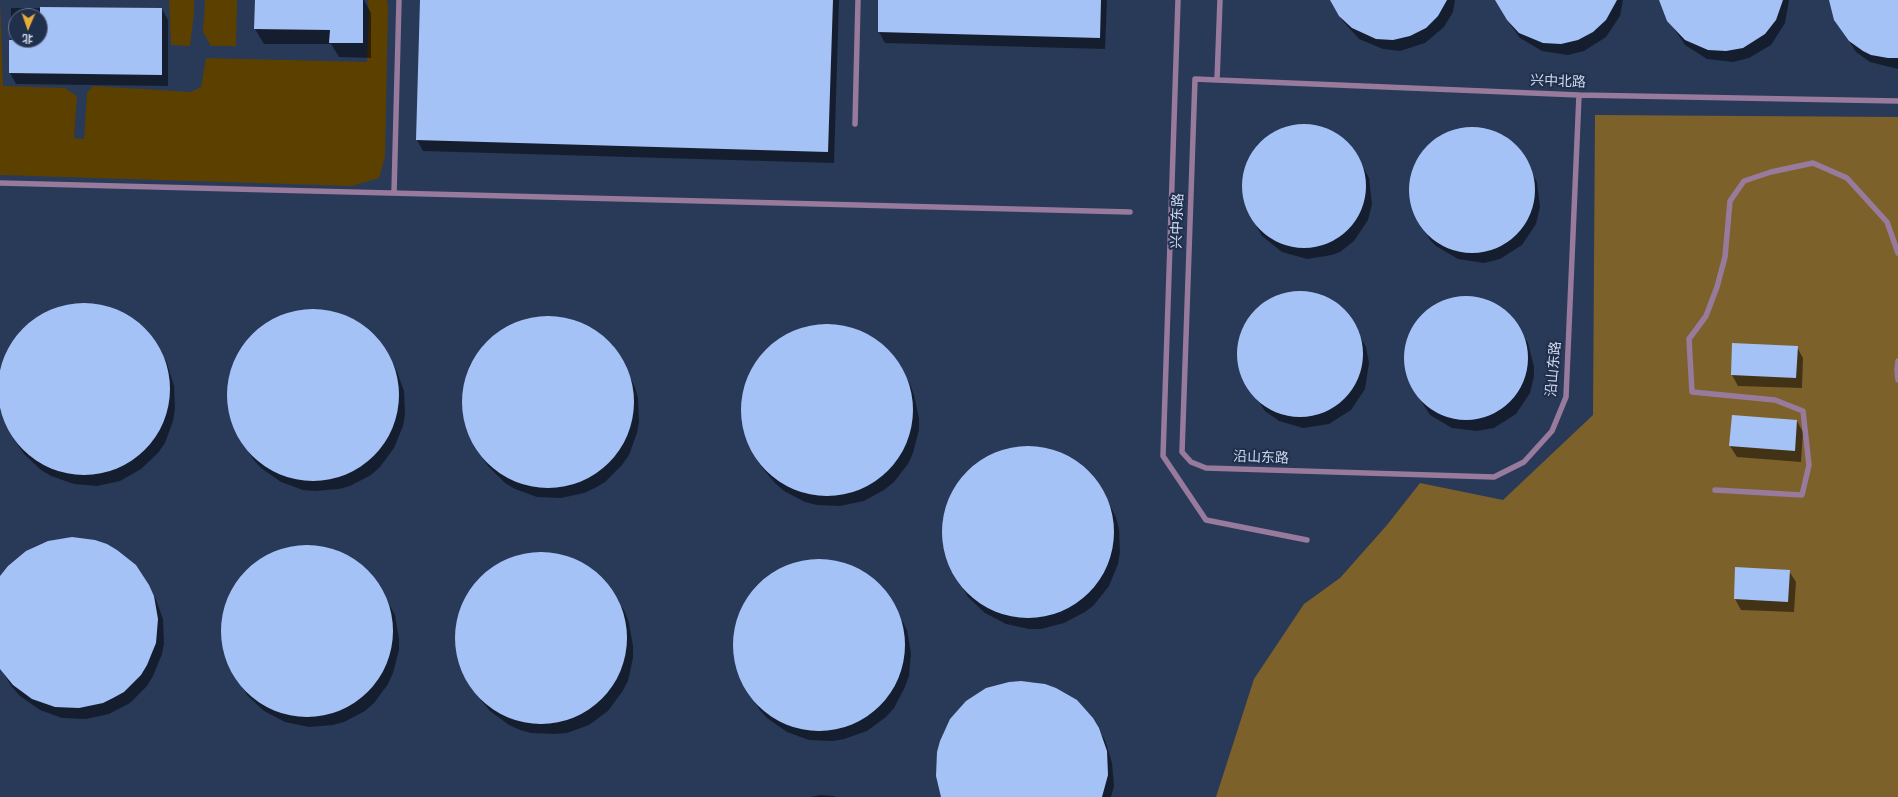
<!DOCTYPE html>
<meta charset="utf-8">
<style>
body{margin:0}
#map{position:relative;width:1898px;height:797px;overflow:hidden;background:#293958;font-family:"Space Grotesk","Noto Sans SC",sans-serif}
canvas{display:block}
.north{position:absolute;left:8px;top:8px;width:40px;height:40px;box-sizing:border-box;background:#1f2f4c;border:1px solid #66738d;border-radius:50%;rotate:182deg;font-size:11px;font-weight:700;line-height:16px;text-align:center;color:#d0daee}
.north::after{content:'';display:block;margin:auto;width:14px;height:18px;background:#e5ad35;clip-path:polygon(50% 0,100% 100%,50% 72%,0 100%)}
</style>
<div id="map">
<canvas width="1898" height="797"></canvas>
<div class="north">北</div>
</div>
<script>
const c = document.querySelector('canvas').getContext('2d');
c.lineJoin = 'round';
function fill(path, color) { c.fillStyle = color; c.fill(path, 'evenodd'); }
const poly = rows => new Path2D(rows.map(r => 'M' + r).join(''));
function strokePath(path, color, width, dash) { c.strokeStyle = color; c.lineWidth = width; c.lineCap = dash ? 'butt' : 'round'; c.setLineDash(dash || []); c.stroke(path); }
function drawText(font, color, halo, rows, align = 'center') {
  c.font = font + ' "Space Grotesk","Noto Sans SC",sans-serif'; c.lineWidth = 4; c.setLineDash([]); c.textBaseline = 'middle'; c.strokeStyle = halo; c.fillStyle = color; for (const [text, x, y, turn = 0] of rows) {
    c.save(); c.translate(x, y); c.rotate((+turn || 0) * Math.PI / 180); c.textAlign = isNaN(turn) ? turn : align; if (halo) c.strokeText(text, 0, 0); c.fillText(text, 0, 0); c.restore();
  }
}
fill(poly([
 [0,0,3,86,65,88,77,96,74,138,84,139,87,93,93,86,191,92,201,87,206,58,367,62,369,15,368,0,387,0,388,7,385,157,379,178,352,186,0,175],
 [169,0,194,0,194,13,190,46,171,45],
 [205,0,237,0,236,46,211,46,203,32]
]), '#5b4000');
fill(poly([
 [1595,115,1898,117,1898,797,1216,797,1254,679,1304,604,1340,578,1387,525,1420,483,1503,500,1593,415]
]), '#7d612a');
fill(poly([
 [256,0,364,0,371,13,371,58,339,57,331,44,264,44,255,29],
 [421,0,839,0,834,163,423,151,417,140],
 [879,0,1107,0,1105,49,885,43,879,32],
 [1332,0,1455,0,1453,12,1444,27,1425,43,1400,51,1383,49,1359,39,1342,20],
 [1498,0,1623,0,1620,16,1606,37,1584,51,1568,55,1542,51,1520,38,1505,17],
 [1661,0,1789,0,1785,23,1771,45,1749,58,1733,62,1707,59,1685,45,1671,24],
 [1831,0,1898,0,1898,69,1870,62,1856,52,1835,19],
 [11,8,162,9,168,20,168,86,16,84,10,73],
 [16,16,40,16,40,40,16,40],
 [1303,125,1328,130,1349,145,1355,151,1369,178,1372,204,1368,220,1354,241,1340,252,1332,255,1307,259,1282,252,1262,236,1247,210,1242,184,1248,160,1257,145,1278,130],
 [1471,128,1496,133,1517,148,1537,182,1540,207,1536,224,1522,245,1500,259,1484,263,1458,259,1436,246,1430,240,1415,213,1410,188,1416,163,1426,149,1446,134],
 [1300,293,1325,298,1346,313,1366,347,1369,363,1365,389,1351,410,1329,424,1303,428,1279,421,1265,411,1243,378,1239,361,1242,336,1254,314,1275,298],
 [1465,297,1490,302,1511,317,1528,343,1534,367,1534,376,1530,393,1516,414,1494,428,1477,431,1452,428,1430,415,1409,382,1404,357,1410,332,1426,312,1440,302],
 [71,305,95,305,107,308,128,317,147,332,154,341,167,363,174,386,175,409,173,421,165,443,158,453,141,469,120,481,97,486,74,484,51,476,41,470,24,454,17,444,1,411,0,379,3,364,7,353,20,333,38,318,59,308],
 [301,311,324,311,347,317,358,322,376,337,383,347,396,369,404,391,405,415,403,426,394,448,380,467,371,475,350,486,339,489,315,491,303,490,281,482,261,468,253,459,240,438,231,416,228,392,229,381,236,358,249,339,258,330,267,323,289,313],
 [547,317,570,320,592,330,602,336,618,354,635,387,638,398,639,422,637,433,629,455,622,465,605,482,595,488,584,493,561,498,537,497,515,489,505,483,488,466,481,456,465,423,463,411,462,400,466,376,470,365,484,346,492,337,512,325,523,320],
 [826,325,850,328,861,332,881,344,897,362,910,384,914,395,919,418,919,430,913,453,908,464,894,482,884,490,864,501,840,506,817,505,805,502,784,491,775,483,760,465,748,442,744,431,742,408,746,384,756,363,772,345,781,338,803,329],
 [1797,347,1803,358,1802,388,1738,386,1732,375],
 [1797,421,1803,432,1801,462,1737,457,1730,446],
 [1027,447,1050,451,1072,460,1091,475,1105,496,1116,517,1119,529,1120,552,1118,564,1109,586,1094,605,1085,612,1064,623,1041,629,1029,629,1006,624,985,613,968,597,956,576,949,565,943,542,944,518,951,496,964,476,972,468,992,455,1004,451],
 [60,539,83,539,142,575,155,597,163,619,164,643,162,654,153,676,147,686,130,703,109,714,86,719,62,718,40,710,20,696,12,687,0,668,0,579,8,567,27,551,48,542],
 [306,546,330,549,341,553,361,565,370,573,377,583,395,615,399,639,399,650,393,673,388,684,374,703,365,711,344,722,333,725,309,727,285,722,264,711,247,695,228,663,225,652,222,628,226,605,236,584,252,566,261,559,283,549],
 [541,553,553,554,575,560,586,566,604,581,625,612,629,623,633,646,633,658,628,681,622,692,608,711,589,725,567,733,555,734,531,733,520,730,509,725,490,711,475,693,468,681,463,671,457,648,456,636,460,613,470,592,486,574,506,561,529,554],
 [818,560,830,561,853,567,864,572,882,587,890,597,907,630,911,653,909,676,905,687,894,708,886,717,867,731,844,739,833,741,809,740,787,732,767,718,759,709,741,677,735,654,735,631,742,608,748,598,764,580,784,567,807,561],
 [1789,571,1796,582,1794,612,1741,610,1735,599],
 [1033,682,1056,689,1098,729,1105,740,1112,763,1114,786,1111,797,943,797,938,753,945,730,951,720,1009,683],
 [821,795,833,796,837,797,810,797]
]), '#0007');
fill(poly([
 [255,0,363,0,363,43,329,43,330,30,254,29],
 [420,0,833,0,828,152,416,140],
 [878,0,1101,0,1100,38,878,32],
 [1330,0,1447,0,1438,16,1426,28,1410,36,1393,40,1376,39,1352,28,1339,16],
 [1495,0,1617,0,1606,20,1593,32,1578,40,1561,44,1543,43,1519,33,1507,20],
 [1659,0,1783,0,1776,20,1765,34,1743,48,1726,51,1708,50,1685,40,1667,21],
 [1829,0,1898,0,1898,58,1888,58,1871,55,1863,51,1849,41,1834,20],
 [40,7,162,8,162,75,9,73,9,40,40,40],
 '1242 186a62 62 0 1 1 124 0a62 62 0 1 1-124 0Z',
 '1409 190a63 63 0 1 1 126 0a63 63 0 1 1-126 0Z',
 '1237 354a63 63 0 1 1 126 0a63 63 0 1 1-126 0Z',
 '1404 358a62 62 0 1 1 124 0a62 62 0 1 1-124 0Z',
 '-2 389a86 86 0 1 1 172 0a86 86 0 1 1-172 0Z',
 '227 395a86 86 0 1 1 172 0a86 86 0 1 1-172 0Z',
 '462 402a86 86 0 1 1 172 0a86 86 0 1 1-172 0Z',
 '741 410a86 86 0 1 1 172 0a86 86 0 1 1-172 0Z',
 [1732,343,1798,346,1796,378,1731,375],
 [1732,415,1797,420,1795,451,1729,446],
 '942 532a86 86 0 1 1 172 0a86 86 0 1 1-172 0Z',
 [72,537,95,540,107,544,117,550,136,565,149,585,154,596,158,619,156,643,147,665,141,675,124,692,113,698,103,703,79,708,55,707,32,699,13,685,0,669,0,576,8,566,26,551,48,541],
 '221 631a86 86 0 1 1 172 0a86 86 0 1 1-172 0Z',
 '455 638a86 86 0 1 1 172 0a86 86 0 1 1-172 0Z',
 '733 645a86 86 0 1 1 172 0a86 86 0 1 1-172 0Z',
 [1735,567,1790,570,1788,602,1734,599],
 [1021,681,1045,684,1056,688,1077,700,1093,718,1099,728,1107,751,1108,775,1102,797,941,797,936,776,937,752,940,741,950,719,966,701,986,688,1009,682]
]), '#a5c2f6');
strokePath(poly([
 [1178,0,1163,456,1206,520,1307,540],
 [1220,0,1217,80,1195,79,1182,452,1191,462,1206,468,1494,477,1524,462,1552,431,1566,397,1579,95],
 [1217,80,1579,95,1898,101],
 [855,124,858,0],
 [0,183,1130,212],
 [394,193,399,0],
 [1898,361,1897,370,1898,380],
 [1715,490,1802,495,1809,465,1803,411,1775,400,1692,392,1689,339,1706,316,1717,287,1725,257,1730,201,1744,181,1771,172,1813,163,1847,178,1887,222,1898,253]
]), '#987a9c', 5.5);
drawText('14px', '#d0daee', '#1f2f4c', [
 ["兴中北路",1558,82,2],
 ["兴中东路",1178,221,-88],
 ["沿山东路",1554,369,-85],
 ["沿山东路",1261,458,2]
]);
</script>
